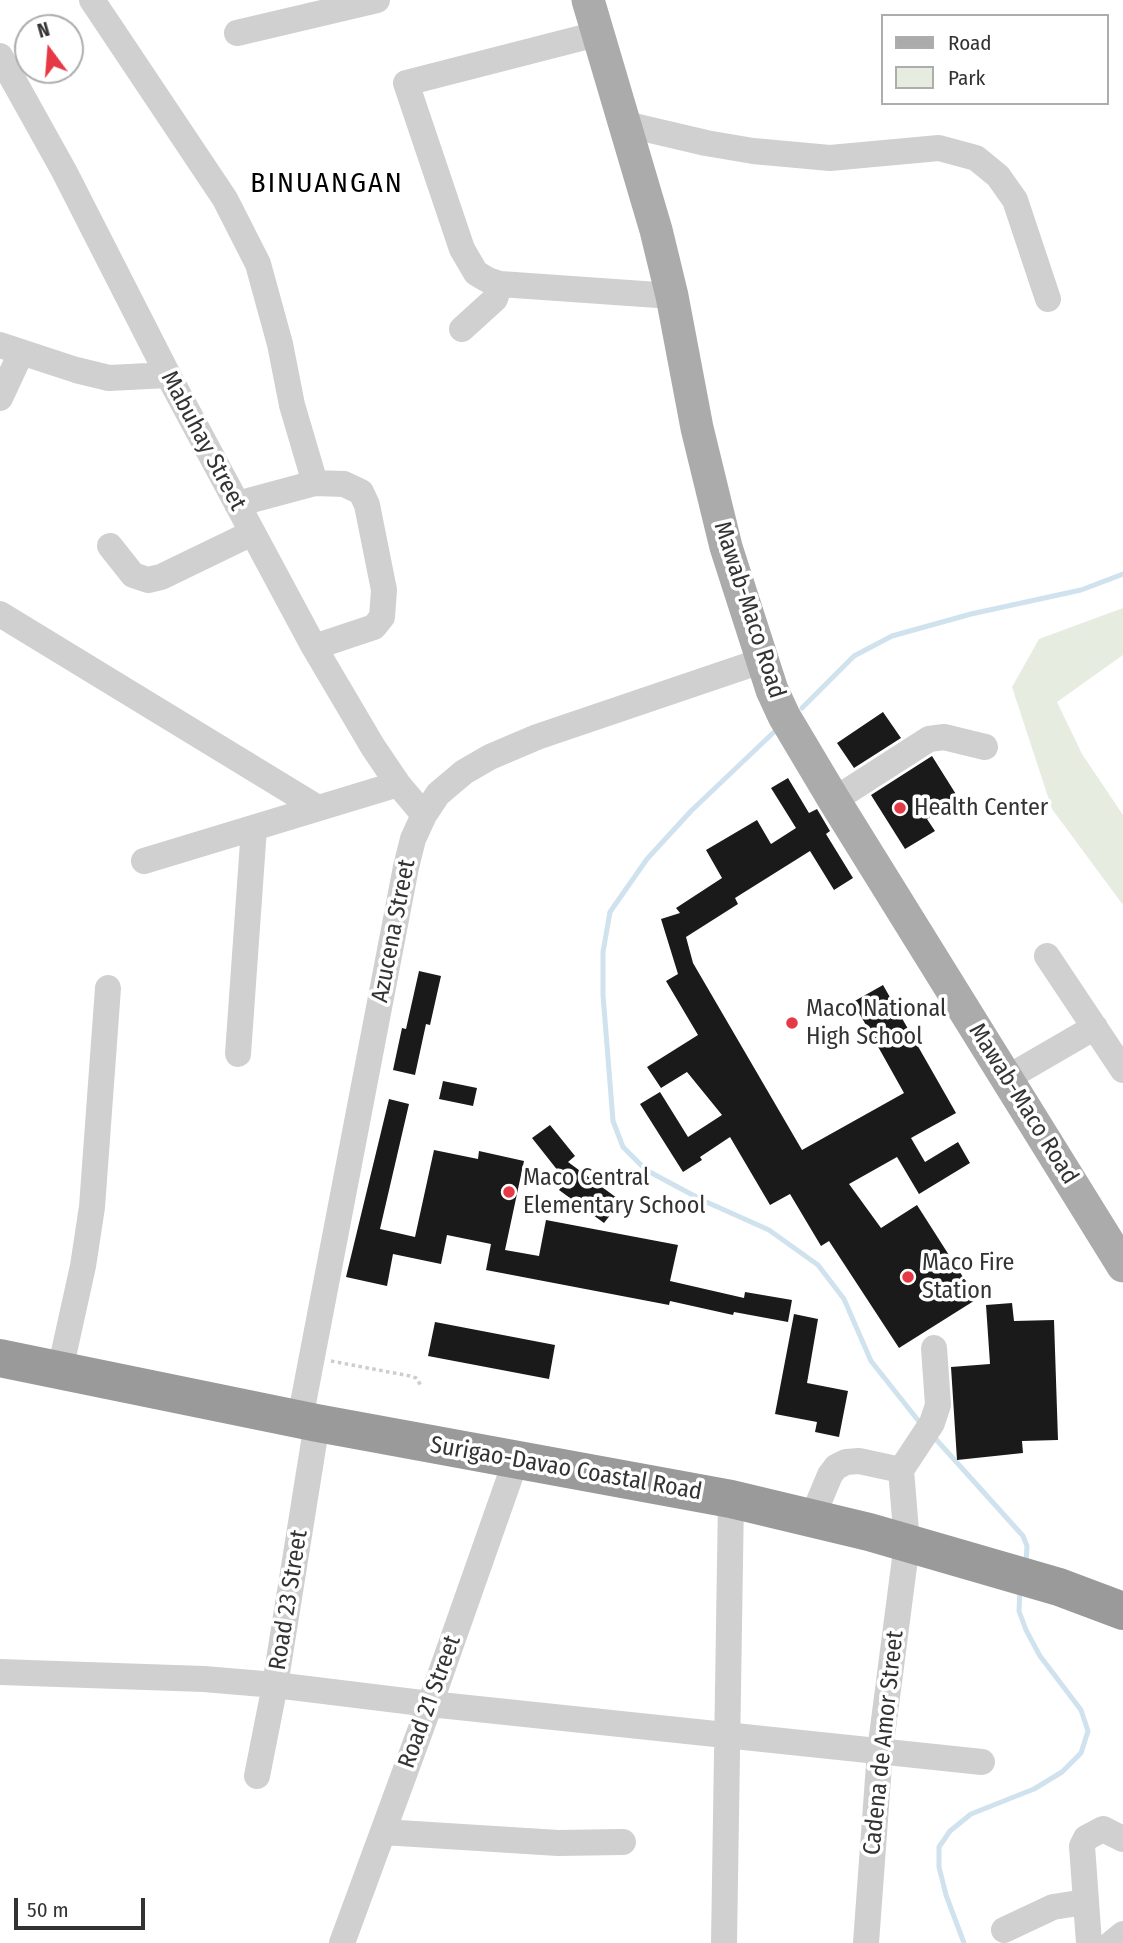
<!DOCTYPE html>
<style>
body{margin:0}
#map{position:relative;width:1123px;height:1943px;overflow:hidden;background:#fff;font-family:"Fira Sans Condensed",sans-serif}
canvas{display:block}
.legend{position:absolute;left:881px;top:14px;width:228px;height:91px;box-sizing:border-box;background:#fff;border:2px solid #adadad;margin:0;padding:9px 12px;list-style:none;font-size:21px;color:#333}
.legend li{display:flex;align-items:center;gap:14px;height:35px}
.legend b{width:35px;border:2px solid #adadad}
.north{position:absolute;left:14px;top:14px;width:70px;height:70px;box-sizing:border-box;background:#fff;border:2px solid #adadad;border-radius:50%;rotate:344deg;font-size:19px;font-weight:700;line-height:28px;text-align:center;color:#333}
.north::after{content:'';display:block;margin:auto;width:24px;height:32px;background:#e63946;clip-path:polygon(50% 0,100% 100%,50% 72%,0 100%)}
.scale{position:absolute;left:14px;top:1898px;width:131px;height:32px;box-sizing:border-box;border:4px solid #333;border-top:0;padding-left:9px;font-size:21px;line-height:24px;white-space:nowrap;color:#333;-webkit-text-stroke:5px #fff;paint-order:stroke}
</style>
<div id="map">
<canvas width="1123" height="1943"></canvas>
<ul class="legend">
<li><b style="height:9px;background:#ababab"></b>Road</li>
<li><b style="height:19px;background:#e6ecdf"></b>Park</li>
</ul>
<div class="north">N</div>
<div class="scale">50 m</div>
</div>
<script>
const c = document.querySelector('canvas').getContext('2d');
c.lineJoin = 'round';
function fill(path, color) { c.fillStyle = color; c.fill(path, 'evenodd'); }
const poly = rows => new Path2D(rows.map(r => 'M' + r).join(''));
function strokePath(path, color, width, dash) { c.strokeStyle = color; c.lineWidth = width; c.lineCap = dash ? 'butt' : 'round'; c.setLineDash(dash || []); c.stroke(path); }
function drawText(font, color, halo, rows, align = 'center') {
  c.font = font + ' "Fira Sans Condensed",sans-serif'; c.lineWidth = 7; c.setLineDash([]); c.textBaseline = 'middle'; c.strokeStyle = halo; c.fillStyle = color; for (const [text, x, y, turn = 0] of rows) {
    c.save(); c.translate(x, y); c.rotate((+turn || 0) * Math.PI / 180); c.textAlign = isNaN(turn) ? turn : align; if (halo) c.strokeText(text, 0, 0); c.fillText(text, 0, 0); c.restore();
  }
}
fill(poly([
 [1123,608,1123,655,1057,702,1082,754,1123,815,1123,905,1052,809,1012,687,1039,639]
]), '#e6ecdf');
strokePath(poly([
 [802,708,854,656,892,636,971,614,1081,590,1123,574],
 [774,732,691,811,647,859,610,912,603,952,603,995,613,1121,623,1147,646,1170,702,1200,769,1230,818,1265,844,1299,871,1361,921,1424],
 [933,1436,1023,1536,1027,1546,1026,1562],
 [964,1943,946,1895,939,1867,939,1847,950,1831,971,1814,1034,1789,1062,1772,1081,1753,1088,1731,1081,1710,1040,1656,1026,1630,1019,1611,1020,1589]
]), '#cfe2ee', 5);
fill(poly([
 [883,712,901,738,854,768,837,743],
 [932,756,959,799,927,819,935,831,905,849,871,795],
 [788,778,809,813,817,809,830,831,826,834,853,878,834,890,810,851,735,898,738,904,686,937,693,963,802,1150,904,1093,853,1002,883,985,956,1113,911,1138,925,1162,958,1142,970,1163,919,1194,897,1157,849,1184,881,1228,917,1205,977,1299,899,1348,829,1241,821,1246,790,1194,770,1205,730,1137,700,1157,702,1160,683,1172,640,1104,660,1092,688,1137,722,1115,687,1072,661,1088,647,1067,698,1035,666,981,678,974,661,919,680,913,676,908,722,878,706,850,757,820,771,844,796,828,771,788],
 [419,971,441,976,430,1025,426,1024,415,1075,393,1070,402,1028,406,1029],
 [443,1081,477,1088,473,1106,439,1099],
 [389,1099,409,1104,380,1229,415,1237,434,1150,478,1159,479,1151,524,1161,505,1250,539,1256,546,1220,678,1245,670,1281,744,1298,745,1292,792,1300,788,1322,734,1312,733,1315,670,1301,669,1305,486,1270,491,1244,447,1235,441,1264,393,1254,387,1286,346,1277],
 [550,1125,575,1156,568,1162,621,1201,604,1223,559,1190,566,1181,532,1138],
 [1012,1303,1014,1321,1054,1320,1058,1440,1022,1441,1023,1453,957,1460,951,1367,990,1364,986,1305],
 [794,1314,818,1319,807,1383,848,1391,839,1437,815,1432,817,1422,775,1414],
 [435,1322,555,1345,549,1379,428,1356]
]), '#1a1a1a');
strokePath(poly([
 [331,1361,410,1376,416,1378,422,1387]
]), '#cdcdcd', 3.5, [3.5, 3.5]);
strokePath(poly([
 [92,0,225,199,258,264,280,344,292,405,315,483],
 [237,33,377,0],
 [597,34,406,83,462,249,476,273,488,280,500,284,672,296],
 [0,56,64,171,168,375,314,647,373,747,398,784,424,815],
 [625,124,706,143,753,151,830,158,939,148,976,158,998,176,1015,200,1048,299],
 [462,329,495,299,500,284],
 [0,345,76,370,109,378,168,375],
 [0,398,21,353],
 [237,504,315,483,344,484,361,492,367,505,384,590,382,617,374,627,314,647],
 [110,546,133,575,148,580,161,577,252,533],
 [0,614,318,808],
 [834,800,929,739,944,737,985,747],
 [144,861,398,784],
 [1047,956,1123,1070],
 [238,1054,254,828],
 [1007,1078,1095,1027],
 [60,1370,83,1266,92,1207,108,988],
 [300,1419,406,867,413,839,424,815,438,794,464,772,490,757,537,737,761,661],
 [812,1518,830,1475,836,1467,846,1462,859,1461,901,1470],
 [0,1672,204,1679,275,1685,430,1704,982,1762],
 [257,1776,275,1685,317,1423],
 [383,1832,558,1843,623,1842],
 [1004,1930,1053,1907,1085,1902],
 [342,1943,430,1704,516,1460],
 [724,1943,731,1499],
 [866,1943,880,1751,907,1543,901,1470,932,1423,938,1405,934,1348],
 [1089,1943,1082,1846,1086,1838,1103,1829,1123,1839],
 [1112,1943,1123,1934]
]), '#d0d0d0', 26);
strokePath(poly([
 [588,0,656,230,672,296,697,428,726,547,772,690,784,716,834,800,1123,1266]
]), '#ababab', 33);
strokePath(poly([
 [0,1358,317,1423,731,1499,869,1532,1059,1587,1123,1611]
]), '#9a9a9a', 38);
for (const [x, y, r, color] of [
 [900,808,7,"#e63946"],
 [792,1023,7,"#e63946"],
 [509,1192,7,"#e63946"],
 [908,1277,7,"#e63946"]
]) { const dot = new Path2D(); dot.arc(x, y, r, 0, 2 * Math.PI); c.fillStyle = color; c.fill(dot); strokePath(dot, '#fff', 2.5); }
drawText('24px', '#333', '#fff', [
 ["Mabuhay Street",203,441,62],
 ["Mawab-Maco Road",749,610,72],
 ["Azucena Street",394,931,-79],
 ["Mawab-Maco Road",1023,1104,58],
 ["Surigao-Davao Coastal Road",566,1469,10],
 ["Road 23 Street",289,1600,-81],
 ["Road 21 Street",430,1702,-70],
 ["Cadena de Amor Street",884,1743,-84]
]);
drawText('24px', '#333', '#fff', [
 ["Health Center",914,808],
 ["Maco National",806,1009],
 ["High School",806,1037],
 ["Maco Central",523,1178],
 ["Elementary School",523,1206],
 ["Maco Fire",922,1263],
 ["Station",922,1291]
], 'left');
c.letterSpacing = '2px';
drawText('28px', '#000', '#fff', [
 ["BINUANGAN",327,184]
]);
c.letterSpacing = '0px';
</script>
